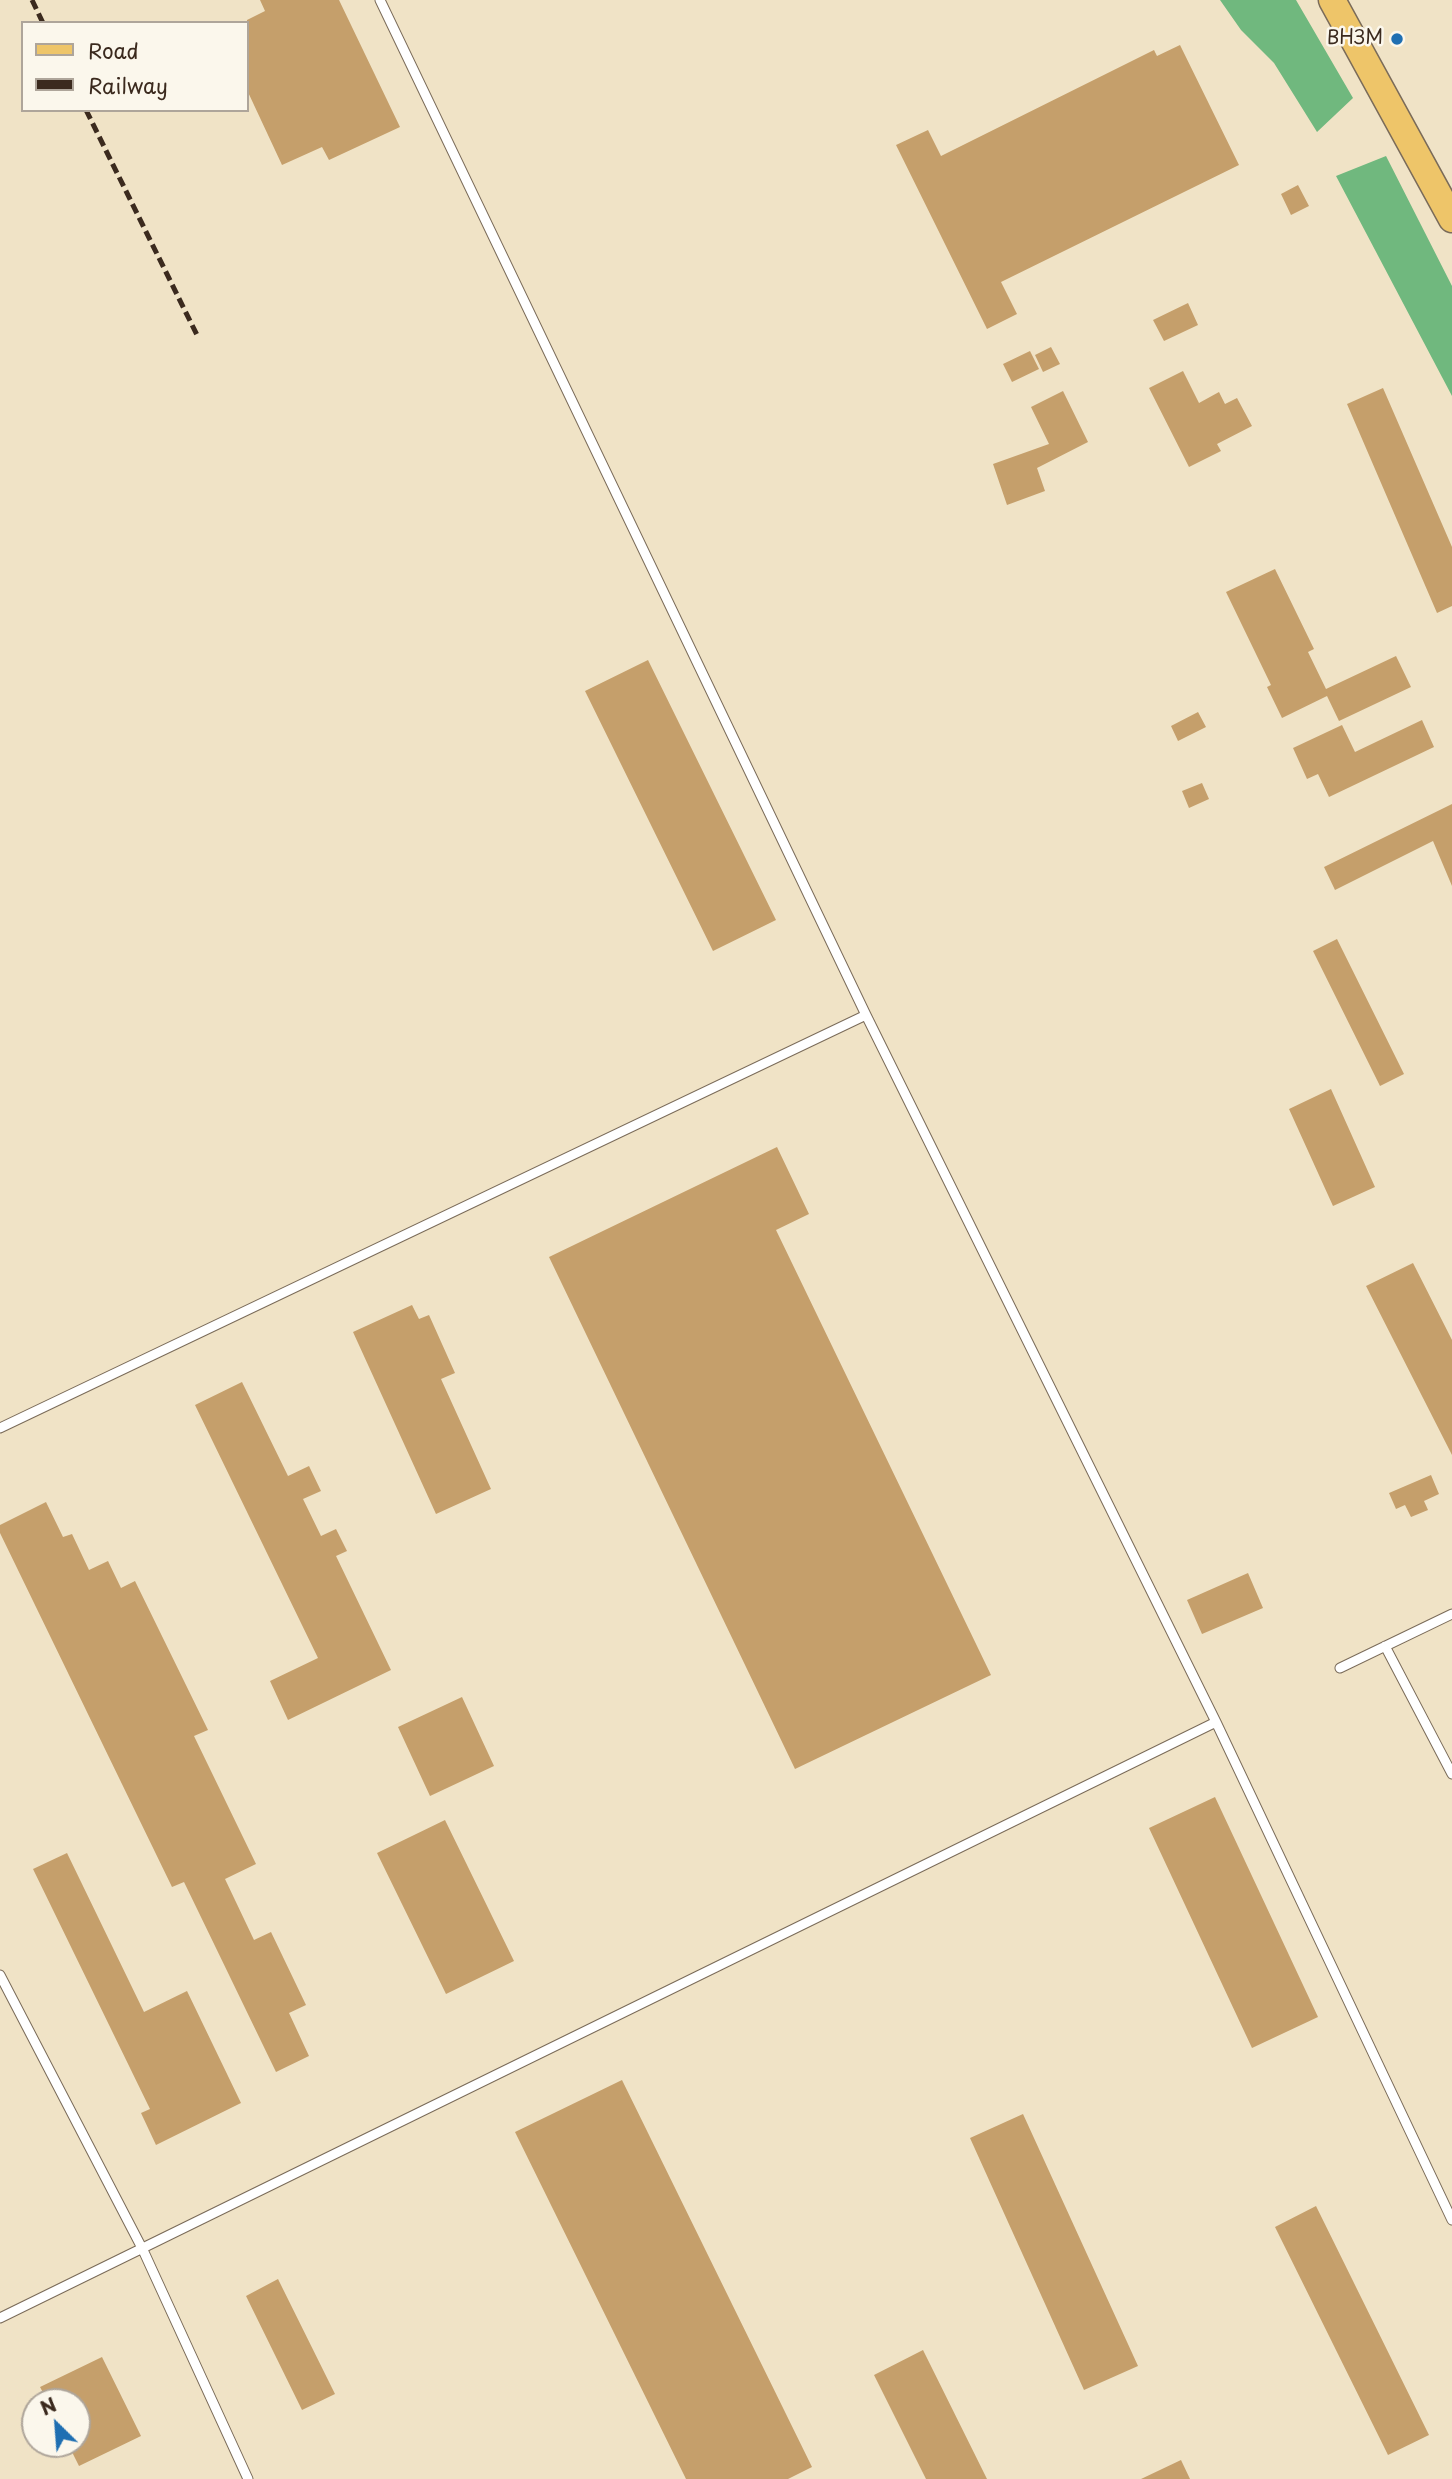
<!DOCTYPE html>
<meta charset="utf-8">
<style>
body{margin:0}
#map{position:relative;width:1452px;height:2479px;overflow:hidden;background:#f0e3c6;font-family:"Playpen Sans",sans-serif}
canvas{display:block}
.legend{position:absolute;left:21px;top:21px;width:228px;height:91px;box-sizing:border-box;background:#fbf7ec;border:2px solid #aea59a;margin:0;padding:9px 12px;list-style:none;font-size:21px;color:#3b2a1e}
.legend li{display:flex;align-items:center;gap:14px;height:35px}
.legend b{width:35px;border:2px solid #aea59a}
.north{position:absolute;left:21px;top:2388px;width:70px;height:70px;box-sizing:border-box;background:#fbf7ec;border:2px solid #aea59a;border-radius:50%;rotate:335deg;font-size:19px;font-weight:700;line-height:28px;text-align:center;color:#3b2a1e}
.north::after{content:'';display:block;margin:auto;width:24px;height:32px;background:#1f6fb2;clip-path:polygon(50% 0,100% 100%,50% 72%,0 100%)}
</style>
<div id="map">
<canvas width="1452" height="2479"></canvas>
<ul class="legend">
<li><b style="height:9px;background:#eec569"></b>Road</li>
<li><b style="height:9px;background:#3b2a1e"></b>Railway</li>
</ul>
<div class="north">N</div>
</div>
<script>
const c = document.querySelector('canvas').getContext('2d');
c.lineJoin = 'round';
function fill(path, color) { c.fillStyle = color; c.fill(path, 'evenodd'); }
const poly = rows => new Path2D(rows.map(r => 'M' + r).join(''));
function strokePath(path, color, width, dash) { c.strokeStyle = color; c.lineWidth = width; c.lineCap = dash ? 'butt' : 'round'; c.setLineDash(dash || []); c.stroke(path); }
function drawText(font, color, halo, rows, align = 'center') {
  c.font = font + ' "Playpen Sans",sans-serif'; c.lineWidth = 5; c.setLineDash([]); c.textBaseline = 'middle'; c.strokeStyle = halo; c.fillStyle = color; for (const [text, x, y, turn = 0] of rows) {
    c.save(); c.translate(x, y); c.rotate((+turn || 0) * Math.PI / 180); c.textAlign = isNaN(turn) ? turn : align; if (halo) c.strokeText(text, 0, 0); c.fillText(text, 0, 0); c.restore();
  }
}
fill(poly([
 [1220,0,1296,0,1353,98,1317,132,1274,63,1241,30],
 [1386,156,1452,286,1452,396,1336,176]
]), '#70b87e');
fill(poly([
 [260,0,339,0,400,127,329,160,322,147,282,165,247,90,247,20,265,11],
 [1180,45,1239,165,1001,282,1017,314,987,329,896,145,928,130,941,156,1154,50,1157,56],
 [1298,185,1309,206,1291,215,1281,194],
 [1188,303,1198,325,1164,341,1153,320],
 [1051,347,1060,364,1043,372,1035,355],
 [1030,351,1039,369,1012,382,1003,364],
 [1183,371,1199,403,1219,392,1225,404,1237,398,1252,426,1217,444,1221,451,1189,467,1149,388],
 [1383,388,1452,547,1452,606,1437,613,1347,404],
 [1063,391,1088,442,1037,468,1045,491,1007,505,993,464,1049,444,1031,407],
 [1275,569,1314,649,1308,652,1326,689,1396,656,1411,687,1339,721,1327,696,1282,718,1267,687,1271,685,1226,592],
 [648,660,776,920,713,951,585,691],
 [1198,712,1206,727,1178,741,1171,726],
 [1422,720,1434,747,1329,797,1318,774,1307,779,1293,748,1342,725,1355,752],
 [1202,783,1209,799,1189,808,1182,791],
 [1452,804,1452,886,1433,841,1335,890,1324,867],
 [1337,939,1404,1074,1380,1086,1313,951],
 [1331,1089,1375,1187,1333,1206,1289,1109],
 [777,1147,809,1214,776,1230,991,1675,795,1769,549,1257],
 [1413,1263,1452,1340,1452,1455,1366,1286],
 [412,1305,419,1319,429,1315,455,1373,441,1379,491,1489,436,1514,353,1332],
 [242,1382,288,1476,309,1466,321,1491,303,1499,321,1536,336,1529,347,1551,336,1556,391,1670,288,1720,270,1681,318,1658,195,1405],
 [1431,1475,1439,1494,1424,1501,1428,1510,1411,1517,1405,1505,1396,1509,1389,1493],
 [46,1502,63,1537,72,1534,89,1570,108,1561,121,1588,135,1581,208,1730,194,1736,256,1864,225,1879,254,1940,271,1932,306,2005,289,2013,309,2056,276,2072,184,1882,172,1887,0,1533,0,1525],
 [1248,1573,1263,1608,1202,1634,1187,1600],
 [462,1697,494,1766,430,1796,398,1727],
 [1215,1797,1318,2017,1252,2048,1149,1828],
 [445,1820,514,1961,446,1994,377,1853],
 [67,1853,144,2012,187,1991,241,2103,156,2145,141,2113,150,2109,33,1869],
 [622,2080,812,2467,788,2479,686,2479,515,2132],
 [1023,2114,1138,2366,1084,2390,970,2138],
 [1316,2206,1429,2435,1388,2455,1275,2227],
 [278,2279,335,2394,302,2410,246,2296],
 [923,2350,987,2479,926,2479,874,2375],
 [102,2357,141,2436,79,2466,68,2444,77,2444,77,2402,48,2402,40,2387],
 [1181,2460,1190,2479,1141,2479]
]), '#c59f6b');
const service = poly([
 [380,0,866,1015,1216,1722,1452,2220],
 [0,1428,866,1015],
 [1385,1646,1452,1774],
 [1340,1668,1452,1614],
 [0,1975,143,2250,248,2479],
 [0,2318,1216,1722]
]);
const primary = poly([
 [1332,0,1452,219]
]);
strokePath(service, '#7a6b59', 11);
strokePath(primary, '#7a6b59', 29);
strokePath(service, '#fff', 9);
strokePath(primary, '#eec569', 26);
strokePath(poly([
 [32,0,43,23],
 [86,110,197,335]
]), '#3b2a1e', 5, [10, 5]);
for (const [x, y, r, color] of [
 [1397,39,7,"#1f6fb2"]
]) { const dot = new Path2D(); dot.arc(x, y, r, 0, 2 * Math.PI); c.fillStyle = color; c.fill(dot); strokePath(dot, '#fbf7ec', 2.5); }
drawText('19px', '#3b2a1e', '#fbf7ec', [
 ["ВНЗМ",1383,39]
], 'right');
</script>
